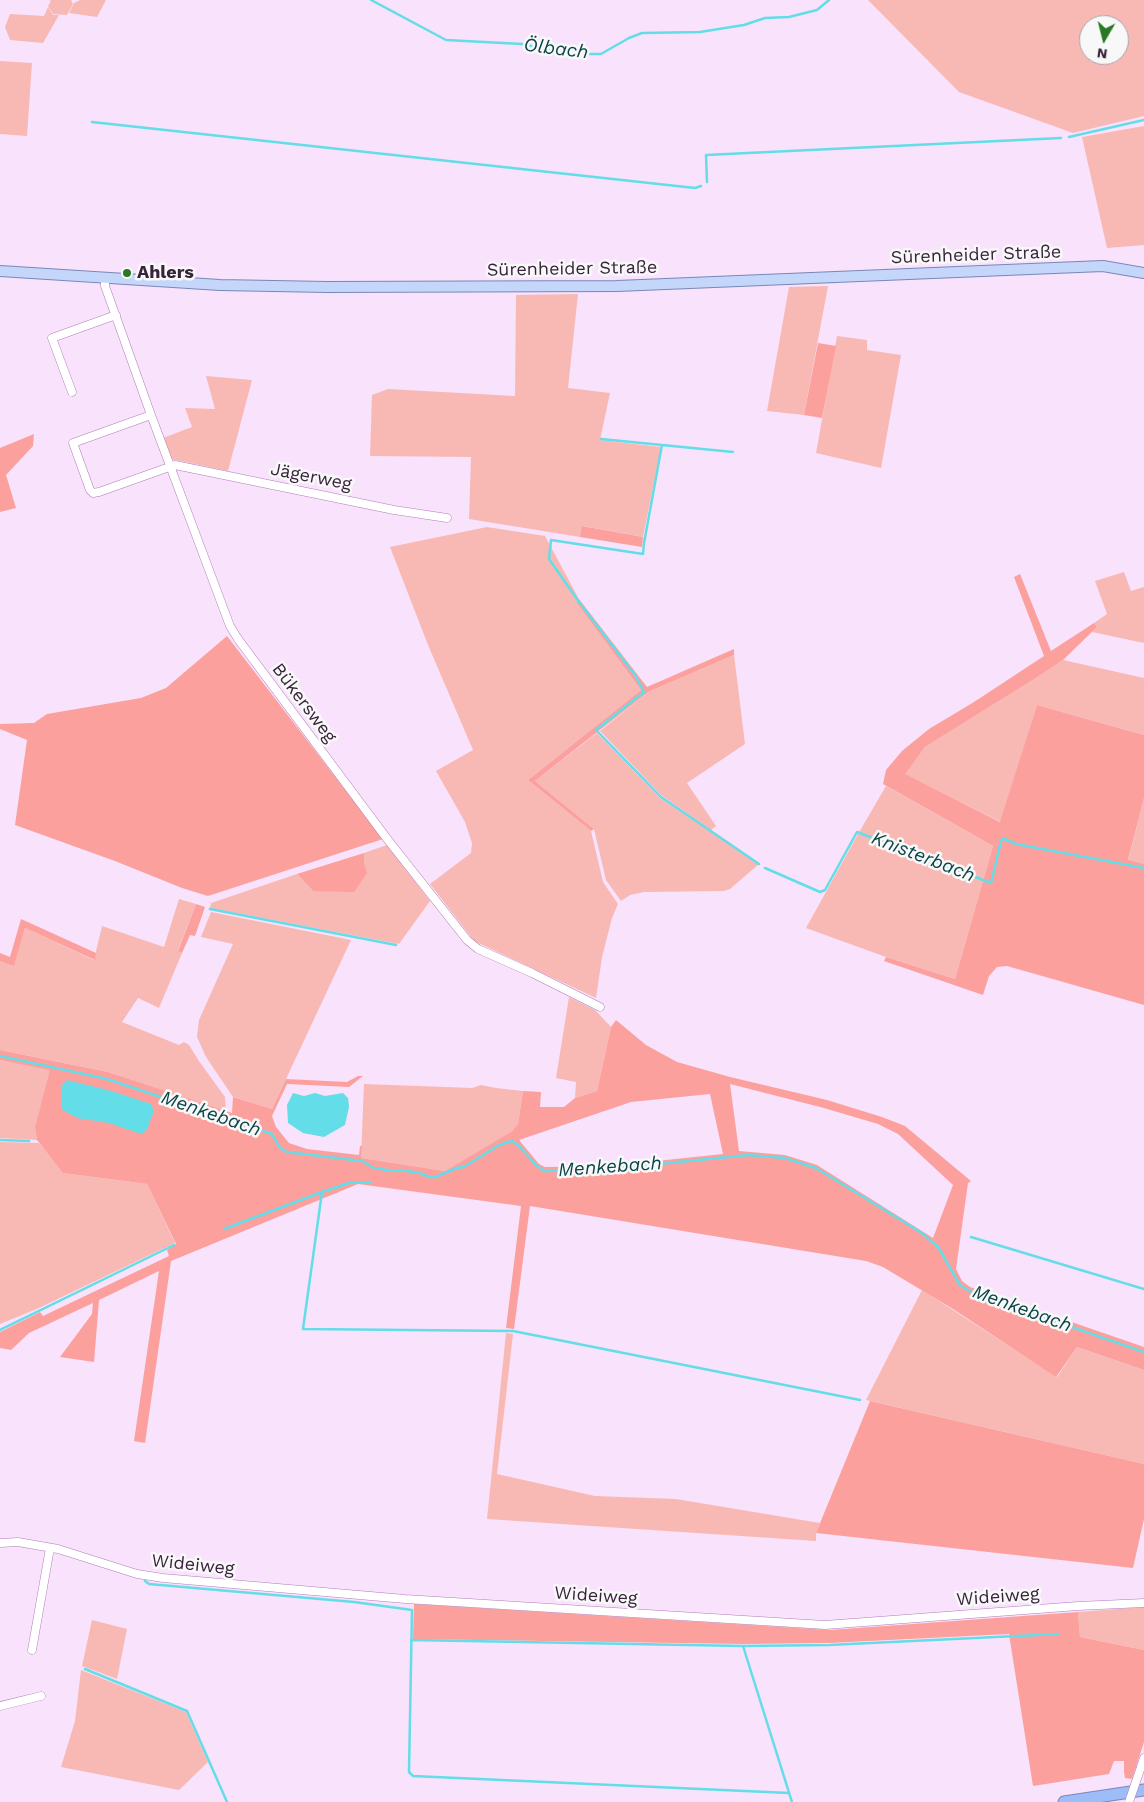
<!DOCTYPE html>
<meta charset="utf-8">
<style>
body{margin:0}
#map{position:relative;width:1144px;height:1802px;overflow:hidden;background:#f9e2fc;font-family:"Work Sans",sans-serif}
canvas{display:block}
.north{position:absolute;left:1079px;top:15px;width:50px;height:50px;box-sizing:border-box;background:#f8f8f8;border:1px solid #aca3ad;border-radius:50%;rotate:188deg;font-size:14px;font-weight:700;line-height:20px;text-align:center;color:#39233c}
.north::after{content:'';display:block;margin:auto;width:18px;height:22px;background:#277923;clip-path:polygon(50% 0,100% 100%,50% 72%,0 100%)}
</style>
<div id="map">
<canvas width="1144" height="1802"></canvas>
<div class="north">N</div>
</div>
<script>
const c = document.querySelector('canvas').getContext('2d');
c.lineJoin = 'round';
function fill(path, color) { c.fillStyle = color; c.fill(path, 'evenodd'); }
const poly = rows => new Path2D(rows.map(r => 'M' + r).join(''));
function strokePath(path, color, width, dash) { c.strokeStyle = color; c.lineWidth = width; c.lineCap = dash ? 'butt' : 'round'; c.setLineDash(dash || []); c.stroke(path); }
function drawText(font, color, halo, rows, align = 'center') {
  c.font = font + ' "Work Sans",sans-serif'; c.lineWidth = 5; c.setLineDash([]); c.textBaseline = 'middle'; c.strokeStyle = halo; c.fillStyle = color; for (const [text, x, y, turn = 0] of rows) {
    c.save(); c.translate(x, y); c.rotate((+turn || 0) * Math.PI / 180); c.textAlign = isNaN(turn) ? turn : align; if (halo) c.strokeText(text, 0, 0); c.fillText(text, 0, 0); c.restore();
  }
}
fill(poly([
 [49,0,71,0,73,4,67,15,53,14,48,6,51,1],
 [80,0,106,0,97,17,69,13,74,3],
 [868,0,1144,0,1144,116,1073,133,959,92],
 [1089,25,1119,25,1119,55,1089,55],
 [48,7,53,15,59,15,43,43,10,40,5,27,10,14,44,16],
 [0,61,32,63,27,136,0,134],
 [1144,126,1144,245,1107,248,1082,137],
 [828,286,804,415,767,411,789,287],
 [578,294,568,388,610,393,600,440,661,447,643,537,583,526,580,537,469,519,471,457,370,456,372,395,388,389,515,396,516,295],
 [837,336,867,340,867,350,901,355,881,468,816,453],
 [206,376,252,380,228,471,171,459,163,438,192,427,185,408,215,409],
 [487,527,545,536,579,599,576,602,641,690,528,780,591,831,603,882,618,904,612,918,602,957,596,998,474,941,430,884,471,853,472,843,465,822,436,771,473,750,428,645,390,547],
 [1124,572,1131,591,1144,587,1144,643,1092,632,1097,627,1094,623,1107,614,1095,581],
 [734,655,745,744,687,783,716,826,711,830,661,795,600,731,648,692],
 [1063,660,1144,678,1144,735,1037,705,1001,822,904,774,925,747,1036,678],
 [597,733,660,798,759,864,730,889,724,891,644,892,630,895,621,901,606,880,594,829,535,781],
 [886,786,993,846,955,979,886,957,806,928,858,834],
 [1144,798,1144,864,1128,861],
 [387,845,430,901,399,944,210,908,211,903,297,874,313,891,364,864,364,853],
 [179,899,196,904,178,950,182,953,159,1008,138,998,122,1022,179,1045,184,1042,189,1045,199,1061,225,1097,226,1112,108,1072,0,1050,0,961,14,965,25,928,94,960,102,926,164,947],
 [211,912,351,940,272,1109,233,1097,206,1057,197,1037,199,1020,233,944,201,937],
 [569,997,595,1010,611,1027,597,1091,575,1098,576,1082,556,1078],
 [0,1060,51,1069,35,1127,37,1140,0,1138],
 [364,1084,472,1088,481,1085,496,1088,523,1091,518,1124,512,1131,445,1171,361,1158],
 [0,1142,39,1143,64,1173,147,1184,175,1243,39,1308,0,1324],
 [922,1290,1057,1377,1077,1347,1144,1370,1144,1464,866,1400],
 [506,1333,513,1334,497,1474,595,1496,676,1499,820,1523,816,1533,816,1541,487,1519],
 [1144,1607,1144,1650,1080,1637,1078,1612],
 [92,1620,127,1629,117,1679,82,1666],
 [81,1670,186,1712,208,1762,179,1790,61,1767,75,1721]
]), '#f8b9b5');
fill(poly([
 [818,343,836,346,822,418,804,415],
 [34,434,33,446,6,475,16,508,0,512,0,448],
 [582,526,643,537,642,547,580,537],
 [1020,574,1051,651,1094,623,1097,627,1063,660,1036,678,925,747,905,774,1000,822,1037,705,1144,735,1144,798,1128,860,1144,864,1144,1005,1007,966,997,967,989,976,983,995,884,961,886,957,955,979,993,846,883,784,886,770,902,751,929,729,974,702,1044,656,1014,577],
 [579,599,647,687,734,649,734,655,648,692,535,781,594,829,591,831,528,780,641,690,576,602],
 [227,636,383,839,208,896,182,888,115,861,15,825,27,740,0,729,0,724,34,723,47,714,141,698,166,688],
 [364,853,364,864,367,873,354,892,313,891,297,874],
 [196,904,205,907,195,936,190,935,182,953,178,951],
 [21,919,96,953,95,960,25,928,14,966,0,961,0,953,10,957],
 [616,1020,646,1045,677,1062,730,1077,827,1100,882,1117,905,1126,971,1181,968,1183,956,1269,962,1281,970,1287,1144,1347,1144,1370,1077,1347,1056,1377,953,1309,883,1267,866,1261,530,1206,514,1329,506,1328,521,1206,358,1184,171,1261,145,1443,134,1441,159,1271,99,1300,94,1362,60,1357,92,1314,93,1303,29,1333,11,1350,0,1348,0,1332,40,1312,43,1316,169,1256,167,1250,176,1244,147,1184,63,1173,37,1140,35,1127,50,1070,0,1060,0,1050,108,1072,232,1113,233,1097,272,1109,286,1079,347,1082,358,1076,363,1076,349,1087,287,1084,272,1116,276,1127,289,1143,307,1149,359,1155,360,1146,362,1146,361,1158,445,1171,512,1131,518,1124,523,1091,541,1092,540,1107,564,1107,575,1098,597,1091,611,1027],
 [730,1084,824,1108,878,1124,898,1134,953,1185,933,1238,817,1165,785,1155,739,1151],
 [710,1094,723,1154,609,1166,545,1167,539,1164,519,1140,631,1102],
 [870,1401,1144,1464,1144,1519,1133,1568,816,1533],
 [414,1604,830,1630,1078,1612,1080,1637,1144,1650,1144,1742,1132,1779,1125,1778,1124,1772,1124,1761,1114,1761,1109,1774,1033,1786,1009,1634,829,1643,743,1644,413,1639]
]), '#fba09c');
fill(poly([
 [67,1080,108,1090,151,1104,154,1110,147,1130,141,1134,109,1123,77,1118,61,1109,62,1085],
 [293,1093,304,1096,315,1093,325,1096,343,1093,348,1098,349,1107,345,1125,324,1137,303,1133,288,1123,287,1105]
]), '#63dde7');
strokePath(poly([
 [371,0,446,40,522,44,568,54,601,54,629,38,642,33,700,32,744,25,765,18,789,17,817,10,829,0],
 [92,122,695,188,701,186],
 [1069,137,1144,120],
 [707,182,706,155,1061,138],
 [601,439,662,445],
 [644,543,643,554,551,540,549,559,579,602,635,675,644,692,596,730,661,797,759,864],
 [644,543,662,445,733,452],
 [765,868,820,892,825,890,857,832,991,883,1001,841,1003,838,1016,844,1144,868],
 [210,909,396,945],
 [0,1056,107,1079,272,1134,280,1148,287,1152,362,1161,374,1168,394,1171,401,1170,420,1173,429,1177,436,1177,456,1168,464,1167,499,1145,512,1141,518,1145,537,1166,545,1171,609,1169,748,1155,785,1158,816,1168,922,1233,938,1247,960,1285,971,1292,1144,1352],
 [0,1140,29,1141],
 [322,1192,303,1329,513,1331,860,1400],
 [224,1229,322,1192,349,1183,370,1182],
 [971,1237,1144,1289],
 [0,1330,174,1245],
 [145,1581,149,1584,354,1602,412,1610,409,1772,413,1776,789,1793],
 [411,1640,743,1646,829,1645,1058,1634],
 [743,1646,792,1802],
 [85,1669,187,1711,227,1802]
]), '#63dde7', 2.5);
const minor = poly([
 [105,278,105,286,151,415,230,626,238,639,388,840,467,940,478,949,532,973,600,1007],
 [72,392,52,338,116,315],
 [151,415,73,443,90,490,93,493,99,492,175,465,394,510,447,518],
 [0,1543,18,1542,58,1549,137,1574,163,1578,405,1599,825,1625,1078,1606,1144,1603],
 [32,1650,50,1548],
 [0,1706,41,1696],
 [1141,1767,1144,1758]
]);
const major = poly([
 [0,271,220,285,327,287,617,286,1103,266,1144,273]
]);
const highway = poly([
 [1064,1802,1144,1790]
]);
strokePath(minor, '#b17db9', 9);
strokePath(major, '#7a87b6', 12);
strokePath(highway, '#7a87b6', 13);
strokePath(minor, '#fff', 8);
strokePath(major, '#c4d7fb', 10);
strokePath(highway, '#9dbdf8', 11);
const minorBridge = poly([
 [1129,1802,1141,1767]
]);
strokePath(minorBridge, '#b17db9', 9, []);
strokePath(minorBridge, '#fff', 8);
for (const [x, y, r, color] of [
 [127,273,5,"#277923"]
]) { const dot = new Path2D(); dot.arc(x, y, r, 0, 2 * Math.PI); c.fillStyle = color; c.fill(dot); strokePath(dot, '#f8f8f8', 2); }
drawText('18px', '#39233c', '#f8f8f8', [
 ["Sürenheider Straße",976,255,-2],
 ["Sürenheider Straße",572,269,-1],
 ["Jägerweg",311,477,11],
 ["Bükersweg",304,703,53],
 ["Wideiweg",193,1565,6],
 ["Wideiweg",596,1596,4],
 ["Wideiweg",998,1597,-4]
]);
drawText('bold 18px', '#39233c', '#f8f8f8', [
 ["Ahlers",137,273]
], 'left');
drawText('italic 19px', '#0a4448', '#f8f8f8', [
 ["Ölbach",556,49,7],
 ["Knisterbach",923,857,21],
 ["Menkebach",211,1114,19],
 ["Menkebach",610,1167,-4],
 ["Menkebach",1022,1309,20]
]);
</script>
